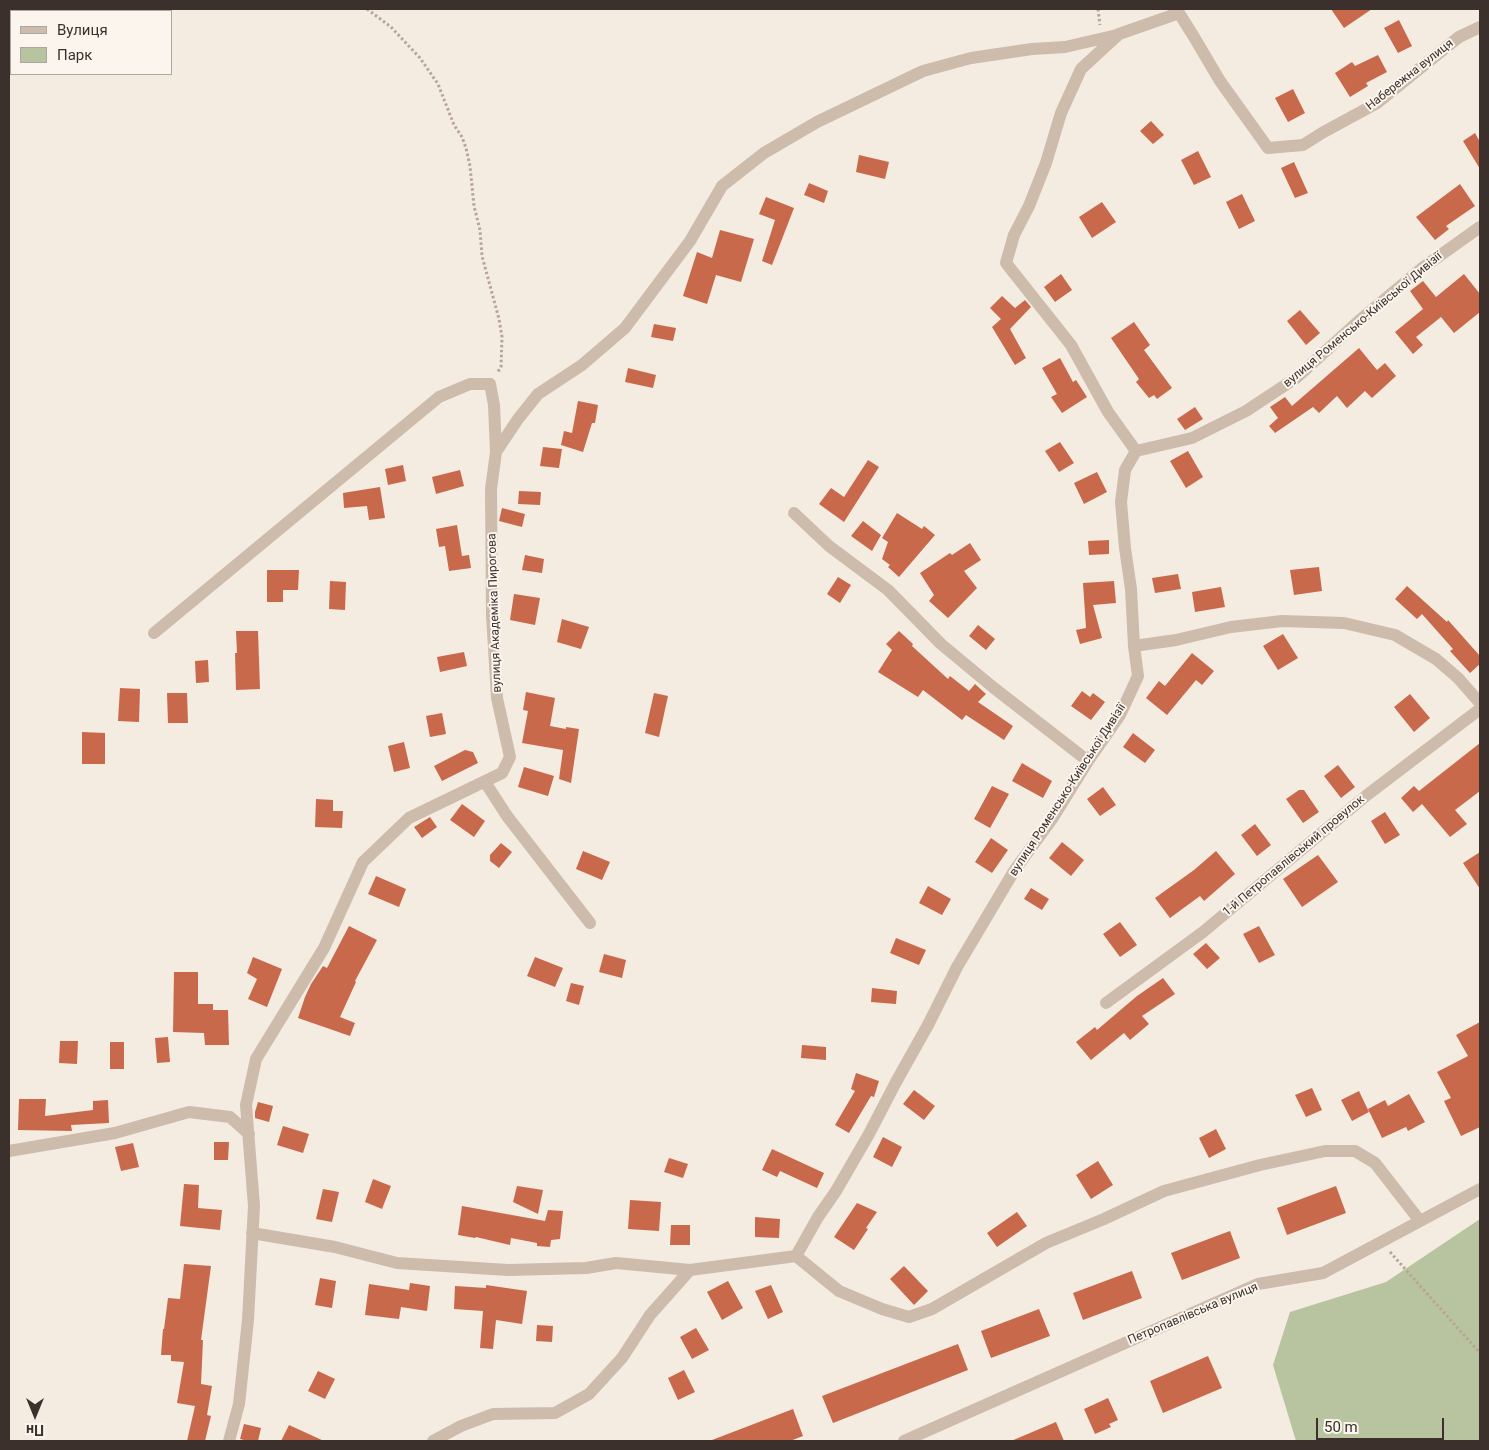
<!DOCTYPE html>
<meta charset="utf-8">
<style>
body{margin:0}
#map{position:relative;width:1489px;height:1450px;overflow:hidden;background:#f4ebe1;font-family:Roboto,sans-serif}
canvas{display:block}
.frame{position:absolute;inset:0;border:10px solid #3b302b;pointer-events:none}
.legend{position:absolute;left:10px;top:10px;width:162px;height:65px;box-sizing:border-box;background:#fbf5ee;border:1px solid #aea6a0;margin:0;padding:6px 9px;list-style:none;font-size:15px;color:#3b302b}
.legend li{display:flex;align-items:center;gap:10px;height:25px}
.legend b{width:25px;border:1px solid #aea6a0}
.north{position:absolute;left:10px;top:1390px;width:50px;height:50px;-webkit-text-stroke:4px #fbf5ee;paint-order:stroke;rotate:180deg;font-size:14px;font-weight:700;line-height:20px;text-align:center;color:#3b302b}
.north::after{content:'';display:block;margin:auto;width:18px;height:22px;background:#3b302b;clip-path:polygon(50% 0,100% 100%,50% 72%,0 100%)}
.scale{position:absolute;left:1316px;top:1418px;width:128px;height:22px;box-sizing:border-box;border:2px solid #3b302b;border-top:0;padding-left:6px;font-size:15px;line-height:18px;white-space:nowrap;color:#3b302b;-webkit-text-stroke:4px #fbf5ee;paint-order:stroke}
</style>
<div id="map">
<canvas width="1489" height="1450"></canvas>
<div class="frame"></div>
<ul class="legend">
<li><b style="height:6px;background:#cdbbac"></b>Вулиця</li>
<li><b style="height:14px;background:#b8c4a0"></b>Парк</li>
</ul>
<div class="north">Пн</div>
<div class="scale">50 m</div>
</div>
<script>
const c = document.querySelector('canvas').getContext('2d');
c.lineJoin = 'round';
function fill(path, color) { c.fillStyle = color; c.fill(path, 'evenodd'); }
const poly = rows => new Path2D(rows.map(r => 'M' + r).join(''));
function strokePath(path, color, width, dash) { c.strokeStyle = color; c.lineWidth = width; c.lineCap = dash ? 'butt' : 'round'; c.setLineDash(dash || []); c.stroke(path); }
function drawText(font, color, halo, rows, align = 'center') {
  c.font = font + ' Roboto,sans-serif'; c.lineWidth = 4; c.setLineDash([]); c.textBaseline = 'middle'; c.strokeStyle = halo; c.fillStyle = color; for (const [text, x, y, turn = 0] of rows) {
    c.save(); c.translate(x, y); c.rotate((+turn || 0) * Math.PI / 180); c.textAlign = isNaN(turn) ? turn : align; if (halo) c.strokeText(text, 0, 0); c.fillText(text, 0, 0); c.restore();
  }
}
fill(poly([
 [1480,1219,1480,1441,1296,1441,1273,1365,1290,1312,1386,1282]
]), '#b8c4a0');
fill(poly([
 [1331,9,1372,9,1344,28],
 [1399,20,1412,46,1398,53,1384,28],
 [1378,55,1387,72,1366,83,1368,86,1350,97,1335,73,1352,62,1355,66],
 [1293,89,1305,113,1288,122,1275,98],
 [1151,121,1164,135,1153,144,1140,131],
 [1475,133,1480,142,1480,169,1463,141],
 [1198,151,1211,177,1194,185,1181,160],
 [859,155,889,162,885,179,856,172],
 [1294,162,1308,193,1295,198,1281,168],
 [809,183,828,191,824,203,804,195],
 [1460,184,1475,206,1446,226,1449,229,1435,240,1416,217],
 [1242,194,1255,221,1239,229,1226,202],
 [766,197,794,208,772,265,762,261,775,220,759,214],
 [1102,202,1116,222,1092,238,1079,217],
 [720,230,754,239,741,282,716,275,707,304,683,296,697,252,712,258],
 [1061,274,1072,290,1055,302,1044,287],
 [1464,274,1480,294,1480,312,1454,333,1441,317,1416,337,1423,345,1413,354,1395,332,1423,309,1410,291,1423,281,1436,297],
 [1002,296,1015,308,1025,300,1031,307,1010,329,1026,358,1015,365,992,327,1001,319,990,308],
 [1300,310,1320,333,1306,345,1287,321],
 [1134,322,1150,345,1144,350,1172,388,1157,399,1154,395,1149,398,1136,382,1139,379,1111,338],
 [654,324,676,328,673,341,651,337],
 [1359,348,1377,370,1385,363,1396,376,1372,398,1365,391,1347,408,1337,396,1319,413,1313,407,1275,433,1269,426,1278,418,1270,407,1285,397,1292,406],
 [1060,358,1073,382,1076,380,1087,397,1062,413,1051,397,1057,394,1042,368],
 [628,368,656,375,653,388,625,382],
 [578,401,598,405,595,423,592,423,583,452,561,445,564,431,572,433],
 [1195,407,1203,419,1185,430,1177,419],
 [1060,442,1074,463,1059,472,1045,451],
 [543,447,562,449,559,468,540,466],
 [1188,451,1203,477,1186,488,1170,461],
 [868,460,879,467,844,522,819,504,831,488,844,497],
 [403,465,406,481,388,485,385,469],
 [460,470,464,486,436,494,432,477],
 [1097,472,1107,492,1084,504,1074,483],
 [380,487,385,518,369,520,367,506,344,508,343,493],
 [519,491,541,492,540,505,518,504],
 [502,508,525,514,522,527,499,521],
 [897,513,922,529,924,526,935,535,899,577,888,567,890,565,882,559,888,542,882,538],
 [863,521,881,535,872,551,851,536],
 [457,525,462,556,469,555,471,568,449,571,445,546,439,547,436,529],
 [1109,540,1109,554,1089,555,1088,541],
 [970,543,981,560,964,571,977,588,948,618,929,601,934,595,920,573,950,553,952,555],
 [525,555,544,559,542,573,522,570],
 [1319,567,1322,591,1294,595,1290,570],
 [267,570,299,570,298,590,283,590,283,602,267,602],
 [1178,574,1181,589,1155,593,1152,578],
 [838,577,851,585,840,603,827,594],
 [330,581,346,582,345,610,329,609],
 [1114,581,1116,603,1093,605,1102,638,1080,644,1076,630,1086,628,1083,583],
 [1407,586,1447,622,1448,620,1480,656,1480,664,1470,673,1450,651,1453,649,1422,614,1417,619,1395,599],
 [1221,587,1225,607,1195,612,1192,592],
 [514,594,540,598,535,625,510,620],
 [562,619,589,627,581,649,557,642],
 [978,625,995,639,986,650,969,636],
 [236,631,258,631,260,689,236,690,235,653,237,653],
 [899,631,913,644,912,646,948,679,950,676,969,691,975,684,986,694,978,702,1013,726,1004,740,966,715,962,720,923,690,918,697,878,672,892,650,886,644],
 [1283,634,1298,658,1278,670,1263,646],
 [464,652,467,666,440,672,437,657],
 [1192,653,1214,671,1202,685,1196,680,1167,715,1146,698,1159,681,1165,686],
 [208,660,209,682,196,683,195,661],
 [120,688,140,689,139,722,118,721],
 [1082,691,1090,697,1093,693,1105,702,1091,720,1071,706],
 [526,692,555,698,550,726,566,729,566,727,579,729,571,783,559,779,563,750,522,743,528,711,523,710],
 [167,693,187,693,188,723,168,723],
 [654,693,668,696,659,737,645,733],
 [1410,694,1430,718,1414,732,1394,707],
 [442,713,446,734,430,737,426,716],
 [82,732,105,733,105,764,82,764],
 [1133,733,1155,750,1145,763,1123,747],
 [404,742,410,768,394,772,388,746],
 [1480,743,1480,791,1455,810,1467,824,1450,837,1422,804,1413,812,1401,798,1414,786,1419,791],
 [465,750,473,752,478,763,442,781,434,766],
 [1022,763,1052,781,1043,798,1012,781],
 [1338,765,1355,787,1341,798,1324,776],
 [524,767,554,776,548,796,518,787],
 [992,786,1009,794,990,828,974,819],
 [1103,787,1116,805,1100,816,1087,799],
 [1299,790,1304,790,1319,812,1303,823,1286,799],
 [316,799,333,800,333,811,343,811,342,828,315,827],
 [462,804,485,821,474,837,450,820],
 [1385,812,1400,835,1385,844,1371,821],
 [430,817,437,827,422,838,414,827],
 [1255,824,1271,845,1257,856,1241,835],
 [991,838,1008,850,992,873,975,862],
 [1062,842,1084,860,1071,876,1049,858],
 [501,843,512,852,499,868,490,861,490,855],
 [583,851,610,862,602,880,576,869],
 [1216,851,1235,874,1204,901,1200,896,1170,918,1155,898,1194,870],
 [1480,852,1480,889,1463,863],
 [1318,855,1338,882,1302,907,1283,879],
 [376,876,406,889,399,907,368,894],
 [928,886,951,899,942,915,919,903],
 [1031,888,1049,899,1042,910,1024,899],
 [1120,922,1137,945,1120,957,1103,934],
 [349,926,377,940,355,981,356,982,340,1017,355,1023,350,1036,298,1018,305,997,311,984,323,966,327,968],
 [1259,926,1275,955,1259,963,1243,934],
 [896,938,926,950,919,965,890,953],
 [1206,943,1220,958,1207,969,1193,954],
 [604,954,626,960,622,978,599,972],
 [253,957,282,969,267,1007,248,999,257,979,247,973],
 [535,957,563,968,555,987,527,976],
 [174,972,198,972,198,1004,213,1004,213,1010,228,1010,229,1045,205,1045,204,1033,173,1032],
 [1163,978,1175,994,1142,1016,1149,1024,1130,1040,1124,1033,1091,1060,1076,1042,1095,1027,1097,1030,1137,996],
 [571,983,584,986,579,1005,566,1001],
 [872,988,897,991,896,1004,871,1002],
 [1480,1022,1480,1127,1461,1136,1444,1101,1451,1098,1437,1072,1468,1056,1456,1035],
 [168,1037,170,1062,157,1063,155,1038],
 [60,1041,78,1041,77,1064,59,1063],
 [110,1042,124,1042,124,1069,110,1069],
 [802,1045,826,1047,826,1060,801,1058],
 [856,1073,879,1081,874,1097,871,1096,849,1133,835,1125,855,1091,851,1089],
 [1312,1088,1322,1110,1306,1117,1295,1095],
 [914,1090,935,1106,924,1120,903,1104],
 [1359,1091,1369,1112,1352,1121,1341,1100],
 [1409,1094,1425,1122,1408,1131,1406,1127,1382,1138,1368,1109,1385,1100,1388,1106],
 [19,1099,46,1099,45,1116,93,1110,93,1101,108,1100,109,1123,71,1125,72,1131,18,1130],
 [258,1102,273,1106,269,1122,255,1118,255,1112],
 [283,1126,309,1134,303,1153,277,1145],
 [1216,1129,1226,1149,1209,1158,1199,1138],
 [883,1137,902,1147,892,1167,873,1157],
 [214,1142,229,1142,228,1160,214,1160],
 [133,1143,139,1167,121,1171,115,1147],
 [772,1149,824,1173,817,1188,780,1171,777,1177,762,1170],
 [669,1158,688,1164,683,1178,664,1172],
 [1098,1161,1113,1185,1091,1199,1076,1175],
 [373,1179,391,1186,382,1209,365,1202],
 [184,1184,199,1185,198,1208,222,1210,220,1230,180,1226],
 [517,1186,543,1190,538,1214,513,1202],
 [1336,1186,1346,1213,1287,1235,1277,1208],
 [323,1189,339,1192,332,1222,316,1219],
 [630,1200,661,1202,659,1231,628,1229],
 [857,1203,877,1212,866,1228,868,1229,854,1250,834,1237],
 [462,1206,545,1221,548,1210,563,1211,560,1239,551,1240,550,1247,537,1246,537,1243,511,1238,510,1245,476,1237,475,1238,458,1235],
 [1017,1212,1027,1226,997,1247,987,1233],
 [755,1217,780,1219,779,1238,755,1237],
 [671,1225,690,1225,690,1245,670,1245],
 [1230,1231,1240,1258,1182,1280,1171,1253],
 [184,1264,211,1266,201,1340,203,1340,201,1384,212,1386,207,1415,211,1416,205,1441,187,1441,195,1406,177,1403,184,1362,171,1361,171,1355,161,1355,163,1329,164,1329,168,1298,180,1299],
 [904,1266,928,1291,914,1305,890,1279],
 [1132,1271,1142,1298,1083,1320,1073,1293],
 [320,1278,336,1281,332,1308,315,1305],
 [728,1281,743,1308,722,1320,707,1292],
 [410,1283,430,1286,427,1311,401,1307,399,1319,365,1315,369,1284,409,1290],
 [486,1285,527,1291,522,1324,496,1320,493,1349,480,1348,483,1311,454,1309,455,1286,486,1288],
 [771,1285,783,1312,768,1319,755,1291],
 [1039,1309,1050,1336,991,1358,981,1331],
 [537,1325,553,1326,552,1342,536,1341],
 [696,1328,709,1350,692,1359,680,1337],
 [958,1344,968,1370,833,1423,822,1396],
 [1208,1356,1222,1388,1163,1413,1150,1381],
 [684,1370,695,1392,678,1400,668,1378],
 [318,1371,335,1379,325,1399,308,1391],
 [1108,1398,1118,1420,1109,1424,1111,1427,1095,1434,1084,1409],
 [793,1409,803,1436,790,1441,712,1441,712,1440],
 [1056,1422,1064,1441,1011,1441],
 [244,1424,261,1428,258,1441,248,1441,240,1439],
 [289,1425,324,1441,281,1441]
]), '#c8694b');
strokePath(poly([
 [367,9,391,27,420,58,438,84,454,125,462,137,466,148,470,166,474,206,480,230,482,256,499,319,502,337,501,367,497,373],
 [1098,9,1100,25],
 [1390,1252,1480,1353]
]), '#b9a596', 3, [2.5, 2.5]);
strokePath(poly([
 [1136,451,1108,412,1071,345,1006,263,1014,235,1029,206,1046,163,1061,113,1081,69,1119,34,1179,13,1194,37,1220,81,1268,148,1303,145,1322,133,1377,103,1459,37,1480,27],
 [496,452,518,419,538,394,582,365,625,328,690,241,722,186,764,153,817,122,923,71,971,58,1032,49,1065,47,1117,35],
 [794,513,829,546,888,590,941,644,994,688,1088,761],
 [154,633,439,397,470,384,490,384,494,405,496,452,491,489,492,615,497,698,510,757,502,773,409,818,363,862,324,948,256,1059,246,1105,254,1206,248,1320,239,1404,229,1441],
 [1134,646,1176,640,1231,627,1282,621,1344,623,1395,635,1436,659,1458,678,1480,703],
 [485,782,507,816,590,923],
 [1106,1003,1203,932,1367,795,1480,709],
 [9,1151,115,1133,189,1112,230,1117,249,1134],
 [252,1233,335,1247,397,1263,508,1270,586,1268,616,1263,690,1270,796,1256,839,1291,882,1309,909,1317,932,1309,1046,1243,1104,1219,1164,1191,1260,1165,1325,1151,1355,1151,1375,1163,1420,1221],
 [796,1256,818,1217,836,1191,869,1134,896,1082,928,1025,957,967,1014,871,1052,819,1088,761,1120,715,1138,676,1134,646,1131,589,1125,548,1121,502,1125,470,1136,451,1192,438,1246,411,1296,378,1361,319,1421,269,1480,227],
 [433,1441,461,1426,493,1414,555,1413,589,1394,622,1358,650,1315,690,1270],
 [904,1441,1258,1284,1323,1273,1480,1189]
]), '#cdbbac', 12);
drawText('12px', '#3b302b', '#fbf5ee', [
 ["Набережна вулиця",1410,75,-38],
 ["вулиця Роменсько-Київської Дивізії",1363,320,-40],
 ["вулиця Академіка Пирогова",495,613,-92],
 ["вулиця Роменсько-Київської Дивізії",1068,790,-57],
 ["1-й Петропавлівський провулок",1294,856,-40],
 ["Петропавлівська вулиця",1193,1314,-23]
]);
</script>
